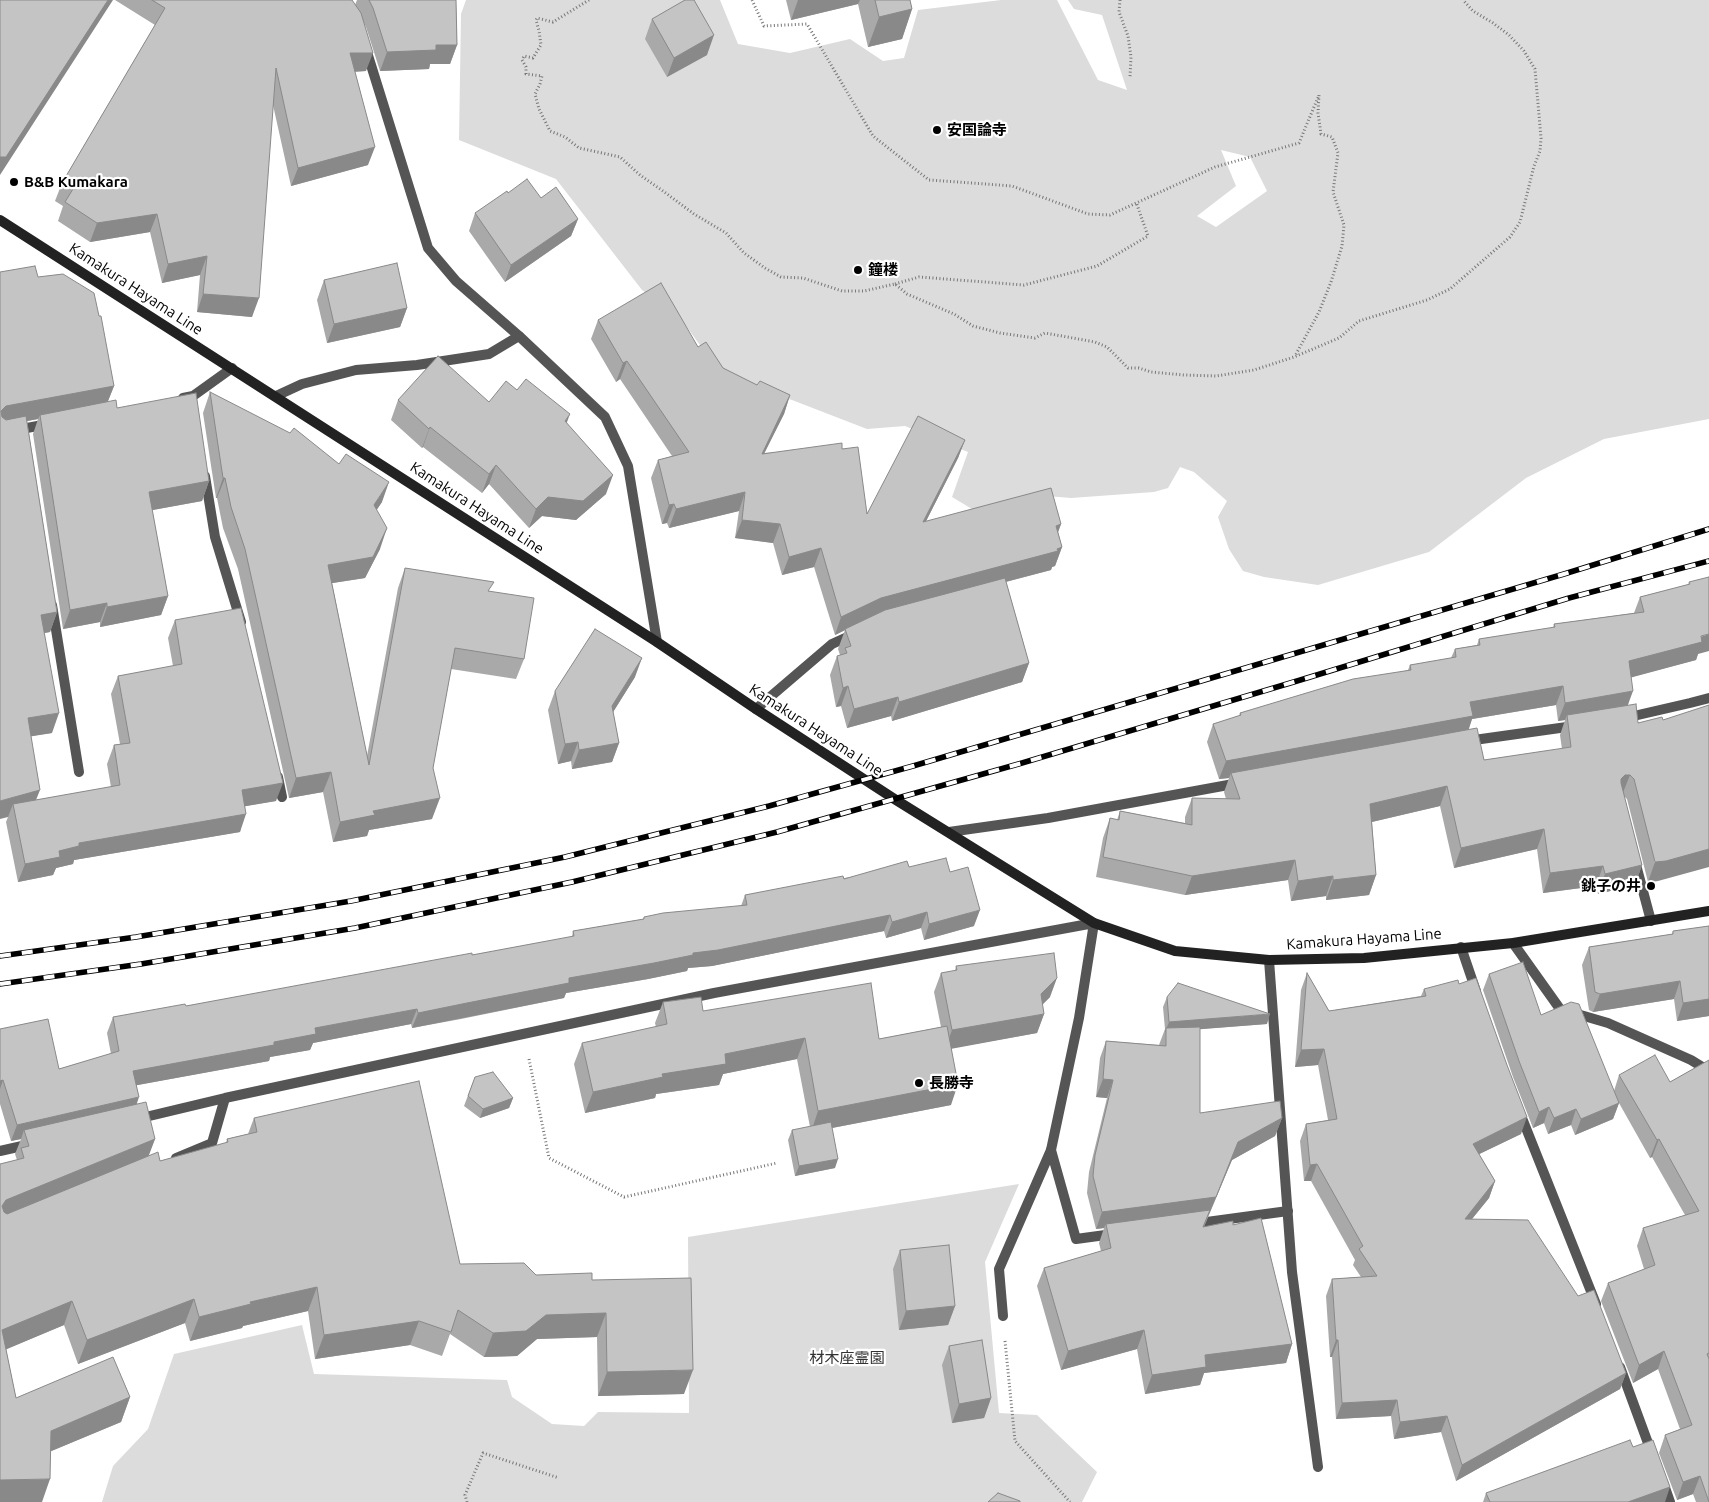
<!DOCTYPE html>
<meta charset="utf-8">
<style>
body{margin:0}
canvas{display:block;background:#fff}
</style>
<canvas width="1709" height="1502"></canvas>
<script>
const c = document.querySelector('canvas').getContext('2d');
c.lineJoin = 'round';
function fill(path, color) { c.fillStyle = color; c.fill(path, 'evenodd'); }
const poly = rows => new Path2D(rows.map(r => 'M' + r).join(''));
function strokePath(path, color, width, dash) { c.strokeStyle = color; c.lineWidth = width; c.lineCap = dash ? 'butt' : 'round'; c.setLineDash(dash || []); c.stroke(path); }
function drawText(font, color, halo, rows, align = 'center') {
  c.font = font + ' Ubuntu,"Noto Sans JP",sans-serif'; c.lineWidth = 4.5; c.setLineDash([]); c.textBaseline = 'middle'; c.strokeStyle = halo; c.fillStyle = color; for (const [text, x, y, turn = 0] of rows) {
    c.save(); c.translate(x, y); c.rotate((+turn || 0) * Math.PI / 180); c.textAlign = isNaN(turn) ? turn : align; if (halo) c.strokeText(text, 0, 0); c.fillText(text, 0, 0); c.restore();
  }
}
fill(poly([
 [466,0,720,0,738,44,790,53,850,39,883,61,904,58,918,10,1001,0,1057,0,1098,80,1127,90,1102,15,1074,9,1068,0,1709,0,1709,419,1604,439,1526,478,1429,552,1318,585,1264,577,1243,571,1229,549,1218,517,1227,501,1194,472,1180,467,1168,488,1154,492,1071,498,1034,495,982,515,952,497,968,452,905,426,867,429,792,400,740,384,708,356,678,315,642,290,556,179,459,140,461,14],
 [1221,150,1250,157,1267,191,1216,227,1197,216,1236,186],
 [1019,1184,985,1262,999,1413,1037,1415,1097,1472,1082,1502,102,1502,113,1466,148,1429,174,1354,302,1325,314,1374,507,1380,512,1397,552,1424,584,1426,598,1412,689,1413,688,1237]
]), '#dcdcdc');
strokePath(poly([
 [589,0,553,22,537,18,536,20,539,31,541,45,533,58,524,56,522,60,526,67,526,74,542,76,540,84,535,94,539,109,550,131,565,137,579,148,620,157,640,175,663,191,694,214,726,233,744,253,765,268,781,277,803,278,842,291,864,291,895,284,907,294,954,314,973,326,1000,333,1035,338,1045,333,1095,342,1107,347,1128,368,1139,368,1151,372,1184,375,1216,376,1254,370,1294,357,1339,338,1359,321,1427,300,1450,289,1510,237,1520,222,1534,166,1540,151,1541,138,1535,69,1524,51,1509,35,1493,23,1473,11,1463,0],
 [752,0,764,26,807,24,873,136,929,180,1012,186,1088,214,1110,215,1215,167,1299,143,1319,95,1318,113,1321,134,1332,137,1338,153,1333,192,1344,225,1342,246,1331,282,1319,312,1295,356],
 [1120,0,1119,12,1128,36,1131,57,1130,77],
 [895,284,919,277,1024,285,1097,266,1148,236,1136,202],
 [529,1059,549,1158,624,1197,777,1163],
 [1005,1341,1015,1441,1070,1502],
 [467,1502,465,1495,483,1453,559,1478]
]), '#777', 3, [1, 2.5]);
strokePath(poly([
 [276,396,302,384,356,370,417,365,489,354,519,336],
 [205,476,215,537,241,622],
 [52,605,79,772],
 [756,709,832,644,854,634],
 [278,777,282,797],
 [1635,861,1651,921],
 [1461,947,1476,991],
 [1520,1113,1596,1304],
 [1051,1150,1076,1239,1113,1234],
 [1192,1224,1288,1211],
 [1003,1316,999,1269,1051,1150],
 [1620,1367,1652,1454],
 [1663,1482,1670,1502]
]), '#555', 10);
strokePath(poly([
 [366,49,428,248,456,281,519,336,605,417,628,466,657,642],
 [183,398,193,396,232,368],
 [0,433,48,424],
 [1625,718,1690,703,1709,698],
 [1467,741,1574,726],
 [949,832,1048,818,1239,783],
 [1513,943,1560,1009,1608,1023,1691,1060,1709,1071],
 [1269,960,1292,1272,1318,1467],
 [137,1119,225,1098,714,993,1094,923,1079,1018,1051,1150],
 [0,1151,31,1144],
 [176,1158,212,1143,225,1098]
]), '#555', 10);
strokePath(poly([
 [0,220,657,642,756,709,896,800,1094,923,1175,951,1269,960,1364,958,1513,943,1709,911]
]), '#222', 10);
const rail = poly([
 [0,956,136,937,351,901,565,857,769,806,913,766,1564,574,1709,529],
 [0,984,141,964,355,928,572,882,777,832,1022,763,1297,681,1569,598,1709,561]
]);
strokePath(rail, '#000', 5.5);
strokePath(rail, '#fff', 4, [11]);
fill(poly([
 [115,0,352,0,355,5,357,0,456,0,457,45,450,64,430,64,429,69,380,71,366,27,363,21,366,71,355,72,368,165,291,186,273,105,252,317,197,312,200,275,162,283,150,232,90,242,58,221,63,206,55,201,62,183,155,25],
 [786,0,910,0,912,9,902,39,868,47,858,4,791,20],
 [652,19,707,55,667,77,645,39],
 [508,193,578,219,571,236,505,282,469,231,475,213],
 [0,272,38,277,114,386,108,401,209,481,202,501,152,510,168,596,161,615,100,627,100,622,63,629,33,434,38,419,27,421,57,612,50,632,44,633,52,733,31,736,36,800,111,787,107,764,114,745,120,744,111,694,118,676,173,666,168,638,175,620,276,801,245,806,240,832,74,860,73,864,56,868,53,875,18,882,6,822,8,817],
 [324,280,407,308,400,327,327,343,317,300],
 [598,320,698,347,723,368,757,385,790,395,784,414,764,453,842,449,867,514,965,440,958,458,926,521,1061,524,1058,532,1062,547,1055,566,1052,567,1051,570,1006,582,1029,663,1022,682,892,721,891,716,847,728,841,706,836,707,830,675,837,656,840,655,838,649,845,630,835,635,814,567,782,575,773,543,735,538,739,511,669,528,667,523,662,524,651,478,658,460,672,456,620,379,616,382,591,339],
 [517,390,567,423,606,494,576,520,542,516,529,528,489,484,482,493,423,447,422,448,391,420,398,400,489,402],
 [210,392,382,502,376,510,380,549,365,578,332,583,367,756,398,588,405,568,490,591,524,659,516,679,451,669,433,768,432,819,369,830,367,836,333,842,323,792,289,798,238,569,223,528,217,498,216,498,203,413],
 [1689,582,1698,654,1696,660,1631,677,1628,705,1658,881,1648,882,1627,799,1624,796,1642,865,1635,885,1598,894,1596,886,1543,893,1537,849,1454,868,1440,806,1372,822,1376,875,1369,895,1326,900,1326,896,1291,901,1288,880,1185,895,1096,877,1103,838,1110,818,1117,820,1120,811,1185,823,1185,817,1192,798,1226,799,1224,792,1229,778,1219,779,1207,742,1213,724,1239,716,1240,713,1408,670,1410,665,1451,658,1455,649,1477,645,1479,639,1553,628,1554,624,1634,613,1640,597,1688,585],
 [1556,705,1558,721,1565,720,1560,735,1562,749,1484,760,1468,730,1472,719],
 [635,677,613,712,619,743,612,762,572,769,571,761,558,764,548,710,555,691],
 [909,867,950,872,974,926,924,940,921,928,886,938,884,931,712,966,688,968,687,971,648,979,566,993,564,998,461,1019,412,1028,411,1024,313,1043,310,1050,270,1057,269,1061,137,1085,137,1104,155,1139,148,1156,160,1161,226,1143,227,1139,248,1134,254,1118,460,1264,536,1275,592,1280,684,1394,598,1396,597,1337,537,1339,517,1356,484,1357,450,1334,442,1356,410,1345,315,1359,308,1311,243,1326,242,1328,190,1341,185,1323,78,1364,64,1325,6,1349,16,1398,130,1397,121,1422,51,1451,0,1502,0,1164,17,1160,15,1154,21,1139,11,1141,0,1104,0,1029,59,1069,111,1054,107,1033,113,1017,186,1006,472,955,572,937,573,931,643,919,644,917,741,906,745,895],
 [1709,926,1709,1016,1677,1021,1674,999,1593,1012,1589,1010,1582,965,1589,947,1672,934,1673,931],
 [956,966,1050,997,1042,1005,1044,1014,1037,1033,952,1048,951,1105,832,1128,835,1168,795,1176,788,1140,792,1130,810,1127,797,1059,723,1074,719,1085,656,1094,655,1098,585,1113,574,1064,582,1043,656,1027,655,1023,663,1002,703,1011,879,1039,941,1027,934,992,941,973,955,971],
 [1307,973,1329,1011,1421,996,1424,989,1459,984,1521,1134,1479,1154,1495,1181,1489,1198,1472,1219,1626,1373,1620,1389,1456,1481,1441,1432,1394,1439,1391,1416,1336,1419,1332,1357,1330,1357,1326,1296,1332,1279,1361,1277,1353,1265,1355,1260,1311,1181,1304,1181,1300,1141,1306,1124,1328,1120,1318,1065,1295,1067,1301,990],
 [1489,974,1541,1015,1614,1091,1619,1075,1670,1082,1709,1060,1709,1502,1696,1502,1693,1494,1677,1500,1659,1453,1665,1435,1680,1429,1658,1369,1633,1383,1601,1301,1608,1283,1644,1269,1637,1246,1643,1228,1685,1215,1652,1157,1650,1158,1619,1103,1613,1119,1575,1135,1571,1125,1548,1134,1544,1123,1533,1128,1513,1077,1483,990],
 [1167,997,1267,1024,1200,1029,1200,1113,1282,1118,1275,1136,1232,1160,1204,1227,1233,1225,1292,1344,1286,1363,1204,1373,1200,1385,1145,1394,1137,1349,1061,1370,1037,1286,1044,1268,1101,1251,1099,1243,1104,1228,1096,1229,1087,1193,1089,1172,1107,1098,1096,1097,1100,1058,1106,1041,1159,1045,1165,1029,1163,1007],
 [475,1077,513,1098,509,1108,480,1118,464,1106],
 [900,1250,955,1306,948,1325,899,1330,893,1269],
 [949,1346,991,1398,984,1418,952,1423,942,1365],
 [1633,1447,1665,1502,1483,1502,1486,1493]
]), '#a9a9a9');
fill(poly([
 [108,0,113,0,0,175,0,157],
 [798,0,860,0,858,4,791,20],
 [912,9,902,39,868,47,879,17],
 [714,35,707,55,667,77,674,58],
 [436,45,457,45,450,64,430,64,429,69,380,71,387,52],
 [350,53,373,53,366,71,343,72],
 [375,147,368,165,291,186,298,168],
 [157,214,150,232,90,242,97,223],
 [578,219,571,236,505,282,511,265],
 [207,256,200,275,162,283,168,264],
 [203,294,259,298,252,317,197,312],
 [407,308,400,327,327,343,334,324],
 [627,361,620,379,616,382,623,363],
 [114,386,106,406,40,415,38,419,0,426,1,411,6,406],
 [790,395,784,414,755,472,762,454],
 [570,414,563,433,565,421],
 [430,427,423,447,422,448,429,429],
 [965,440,958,458,916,541,923,522],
 [496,465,489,484,482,493,489,474],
 [613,475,606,494,576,520,542,516,529,528,536,509,548,497],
 [223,478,225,478,217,498,216,498],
 [209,481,202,501,142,512,149,492],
 [389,482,382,502,366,526,374,505],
 [745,492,739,511,669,528,676,509],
 [674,504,667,523,662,524,669,505],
 [742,520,780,524,773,543,735,538],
 [1061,524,1054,543,1056,526],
 [387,528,380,549,365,578,320,585,328,565],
 [1062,547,1055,566,1052,567,1051,570,874,616,835,635,841,617,881,598],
 [821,548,814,567,782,575,789,557],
 [168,596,161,615,100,627,107,607],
 [107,603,100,622,63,629,70,610],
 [57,612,50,632,33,635,41,615],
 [1709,634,1709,651,1698,654,1696,660,1622,680,1629,661],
 [642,658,635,677,605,725,612,706],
 [1029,663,1022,682,892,721,899,702],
 [848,686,841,706,836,707,843,688],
 [1563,686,1556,705,1472,719,1467,735,1231,773,1229,778,1219,779,1226,761,1470,702],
 [1633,691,1626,710,1567,715,1565,720,1558,721,1565,703],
 [898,697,891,716,847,728,854,709],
 [59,713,52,733,21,738,28,718],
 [578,742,571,761,558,764,565,744],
 [619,743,612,762,572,769,579,750],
 [331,772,323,792,289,798,296,778],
 [1625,775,1630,775,1622,795,1618,795,1621,779],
 [283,783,276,801,235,808,242,790],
 [1447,786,1440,806,1363,824,1370,804],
 [40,790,32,810,13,804,8,817,0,819,0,801],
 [440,798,432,819,369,830,367,836,333,842,340,822,373,811],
 [246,814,240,832,74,860,73,864,56,868,53,875,18,882,25,864,79,843],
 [1544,829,1537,849,1454,868,1461,848],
 [1709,849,1709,867,1658,881,1648,882,1655,862],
 [1295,860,1288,880,1185,895,1192,876],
 [1642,865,1635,885,1598,894,1605,874],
 [1603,866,1596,886,1543,893,1550,873],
 [1376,875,1369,895,1326,900,1333,880],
 [1333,876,1326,896,1291,901,1298,881],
 [980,910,974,926,924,940,929,924],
 [927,912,921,928,886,938,892,922],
 [890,915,884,931,712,966,688,968,687,971,648,979,566,993,564,998,412,1028,418,1013,569,978,693,953],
 [1057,978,1050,997,1034,1013,1041,994],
 [1680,981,1674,999,1593,1012,1600,994],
 [1709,999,1709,1016,1677,1021,1683,1003],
 [417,1009,411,1024,313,1043,310,1050,270,1057,269,1061,127,1087,133,1071,274,1042,315,1028],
 [1044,1014,1037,1033,945,1050,952,1030],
 [1270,1014,1267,1024,1165,1032,1169,1022],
 [805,1038,797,1059,723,1074,719,1085,656,1094,655,1098,585,1113,593,1092,662,1074,725,1054],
 [1324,1049,1318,1065,1295,1067,1301,1050],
 [1103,1079,1113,1080,1107,1098,1096,1097],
 [3,1080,0,1089,0,1081],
 [958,1084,951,1105,811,1132,818,1111],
 [139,1097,134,1112,24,1130,21,1139,11,1141,17,1125],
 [513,1098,509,1108,480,1118,483,1109],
 [1619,1103,1613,1119,1575,1135,1581,1119],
 [1549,1107,1544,1123,1533,1128,1539,1112],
 [1576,1109,1571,1125,1548,1134,1554,1118],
 [1527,1117,1521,1134,1467,1160,1473,1144],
 [1282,1118,1275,1136,1232,1160,1209,1214,1208,1215,1203,1229,1106,1224,1104,1228,1096,1229,1102,1212,1238,1142],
 [155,1139,146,1163,0,1224,2,1206,6,1200],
 [1659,1139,1652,1157,1650,1158,1657,1140],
 [838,1159,835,1168,795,1176,799,1166],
 [1317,1164,1311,1181,1304,1181,1310,1165],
 [1495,1181,1489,1198,1459,1235,1465,1219],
 [317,1287,308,1311,243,1326,242,1328,190,1341,199,1317,250,1302],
 [194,1299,185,1323,78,1364,87,1340],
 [72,1301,64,1325,0,1352,2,1330],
 [955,1306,948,1325,899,1330,906,1311],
 [606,1313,597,1337,537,1339,517,1356,484,1357,493,1333,546,1315],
 [419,1321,410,1345,315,1359,324,1335],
 [1144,1330,1137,1349,1061,1370,1068,1351],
 [1336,1340,1338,1340,1332,1357,1330,1357],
 [1292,1344,1286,1363,1204,1373,1200,1385,1145,1394,1152,1375,1205,1355],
 [1664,1351,1658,1369,1633,1383,1639,1365],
 [693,1370,684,1394,598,1396,607,1372],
 [1626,1373,1620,1389,1456,1481,1462,1465],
 [130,1397,121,1422,42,1455,51,1431],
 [991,1398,984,1418,952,1423,959,1404],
 [1397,1400,1391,1416,1336,1419,1342,1403],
 [1447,1416,1441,1432,1394,1439,1400,1422],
 [1700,1476,1693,1494,1677,1500,1683,1482],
 [50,1479,42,1502,0,1502,0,1480],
 [1670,1487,1665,1502,1628,1502]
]), '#898989');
const building = poly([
 [0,0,108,0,6,157,0,157,0,0],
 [152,0,352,0,361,13,373,53,350,53,375,147,298,168,276,68,259,298,203,294,207,256,168,264,157,214,97,223,65,202,73,189,62,183,165,8,152,0],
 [369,0,456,0,457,45,436,45,436,50,387,52,373,8,369,0],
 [685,0,694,0,714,35,674,58,652,19,685,0],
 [875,0,910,0,912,9,879,17,875,0],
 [527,179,541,198,556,187,578,219,511,265,475,213,507,191,508,193,527,179],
 [397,263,407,308,334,324,324,280,397,263],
 [35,266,38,277,63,274,94,293,99,316,101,316,114,386,6,406,1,411,2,417,6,420,26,416,57,612,41,615,59,713,28,718,40,790,0,801,0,272,35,266],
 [661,283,698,347,706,342,723,368,757,385,760,381,790,395,762,454,842,443,842,449,858,447,867,514,918,416,965,440,923,522,1051,488,1061,524,1056,526,1062,547,1057,549,1058,551,881,598,841,617,821,548,789,557,780,524,742,520,745,492,676,509,674,504,669,505,658,460,689,452,627,361,623,363,598,320,661,283],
 [438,356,489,402,506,381,517,390,526,379,570,414,565,421,613,475,583,501,548,497,536,509,496,465,489,474,430,427,429,429,398,400,438,356],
 [210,392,290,433,294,428,339,464,346,454,389,482,374,505,387,528,373,557,328,565,369,765,405,568,494,582,488,591,534,598,524,659,455,648,433,768,440,798,373,811,375,815,340,822,331,772,296,778,245,549,231,507,225,478,223,478,210,392],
 [196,393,209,481,149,492,168,596,107,607,107,603,70,610,40,415,116,400,117,408,196,393],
 [1709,577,1709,634,1701,636,1702,642,1629,661,1633,691,1565,703,1563,686,1470,702,1473,716,1226,761,1213,724,1241,715,1240,713,1353,679,1411,670,1410,665,1456,657,1455,649,1480,645,1479,639,1555,627,1554,624,1644,612,1640,597,1690,584,1689,582,1709,577],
 [1005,578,1029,663,899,702,898,697,854,709,848,686,843,688,837,656,847,653,845,648,851,646,845,629,885,610,1005,578],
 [241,608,283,783,242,790,246,814,79,843,79,846,59,851,60,857,25,864,13,804,120,785,114,745,130,743,118,676,182,664,175,620,241,608],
 [595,629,642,658,612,706,619,743,579,750,578,742,565,744,555,691,595,629],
 [1636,704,1638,723,1662,717,1663,720,1709,705,1709,849,1666,861,1655,862,1634,779,1630,775,1625,775,1621,779,1621,783,1642,865,1605,874,1603,866,1550,873,1544,829,1461,848,1447,786,1370,804,1376,875,1333,880,1333,876,1298,881,1295,860,1192,876,1103,857,1110,818,1119,820,1120,811,1192,825,1192,798,1240,799,1231,773,1477,728,1484,760,1571,747,1567,715,1636,704],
 [946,858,950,872,968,867,980,910,929,924,927,912,892,922,890,915,718,950,693,953,693,955,654,963,569,978,569,983,467,1003,418,1013,417,1009,315,1028,316,1034,274,1042,274,1045,133,1071,139,1097,17,1125,3,1080,0,1081,0,1029,48,1019,59,1069,119,1051,113,1017,185,1004,186,1006,472,953,472,955,574,936,573,931,644,919,644,917,663,913,747,905,745,895,843,876,844,879,907,861,909,867,946,858],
 [1709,926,1709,999,1683,1003,1680,981,1600,994,1595,992,1589,947,1673,934,1673,931,1709,926],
 [1054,953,1057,978,1041,994,1044,1014,952,1030,941,973,957,970,956,966,1054,953],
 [1523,962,1541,1015,1571,1002,1579,1004,1619,1103,1581,1119,1576,1109,1554,1118,1549,1107,1539,1112,1519,1061,1489,974,1523,962],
 [1307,973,1329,1011,1426,996,1424,989,1458,980,1459,984,1476,978,1507,1065,1527,1117,1473,1144,1495,1181,1465,1219,1528,1220,1578,1296,1594,1290,1626,1373,1462,1465,1447,1416,1400,1422,1397,1400,1342,1403,1338,1340,1336,1340,1332,1279,1377,1276,1359,1249,1363,1246,1317,1164,1310,1165,1306,1124,1337,1119,1324,1049,1301,1050,1307,973],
 [871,983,879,1039,947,1026,958,1084,818,1111,805,1038,725,1054,726,1064,662,1074,663,1077,593,1092,582,1043,667,1024,663,1002,701,997,703,1011,871,983],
 [1178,983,1270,1014,1169,1022,1167,997,1178,983],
 [1200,1027,1200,1113,1280,1101,1282,1118,1238,1142,1216,1197,1102,1212,1093,1176,1095,1155,1113,1080,1103,1079,1106,1041,1166,1046,1166,1028,1200,1027],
 [1655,1055,1670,1082,1709,1060,1709,1353,1707,1354,1709,1359,1709,1502,1700,1476,1683,1482,1665,1435,1692,1425,1664,1351,1639,1365,1608,1283,1655,1265,1643,1228,1699,1211,1659,1139,1657,1140,1619,1075,1655,1055],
 [493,1072,513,1098,483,1109,468,1096,475,1077,493,1072],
 [419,1081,460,1264,524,1263,536,1275,592,1273,592,1280,691,1278,693,1370,607,1372,606,1313,546,1315,526,1331,493,1333,458,1310,451,1332,419,1321,324,1335,317,1287,250,1302,251,1304,199,1317,194,1299,87,1340,72,1301,2,1330,16,1398,113,1357,130,1397,51,1431,50,1479,0,1480,0,1164,24,1158,21,1148,29,1146,24,1130,146,1102,155,1139,6,1200,2,1206,4,1212,7,1214,158,1152,160,1161,228,1142,227,1139,257,1132,254,1118,419,1081],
 [831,1122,838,1159,799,1166,792,1130,831,1122],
 [1210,1210,1203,1227,1233,1221,1233,1225,1261,1218,1292,1344,1205,1355,1206,1367,1152,1375,1144,1330,1068,1351,1044,1268,1111,1248,1106,1224,1210,1210],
 [949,1245,955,1306,906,1311,900,1250,949,1245],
 [982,1340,991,1398,959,1404,949,1346,982,1340],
 [1630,1440,1633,1447,1653,1440,1670,1487,1628,1502,1490,1502,1486,1493,1630,1440],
 [998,1493,1020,1501,1020,1502,988,1502,998,1493]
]);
fill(building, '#c4c4c4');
strokePath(building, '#898989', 1);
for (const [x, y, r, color] of [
 [937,130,5,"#000"],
 [14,182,5,"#000"],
 [858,270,5,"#000"],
 [1651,886,5,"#000"],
 [919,1083,5,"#000"]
]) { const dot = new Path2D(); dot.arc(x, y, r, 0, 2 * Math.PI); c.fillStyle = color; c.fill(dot); strokePath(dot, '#fff', 2); }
drawText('bold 15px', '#000', '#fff', [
 ["安国論寺",947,130],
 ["B&B Kumakara",24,182],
 ["鐘楼",868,270],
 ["銚子の井",1641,886,"right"],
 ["長勝寺",929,1083]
], 'left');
drawText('15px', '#000', '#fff', [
 ["Kamakura Hayama Line",136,289,33],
 ["Kamakura Hayama Line",477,508,33],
 ["Kamakura Hayama Line",816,730,33],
 ["Kamakura Hayama Line",1364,939,-4]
]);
drawText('15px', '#333', '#fff', [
 ["材木座霊園",847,1358]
]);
</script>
